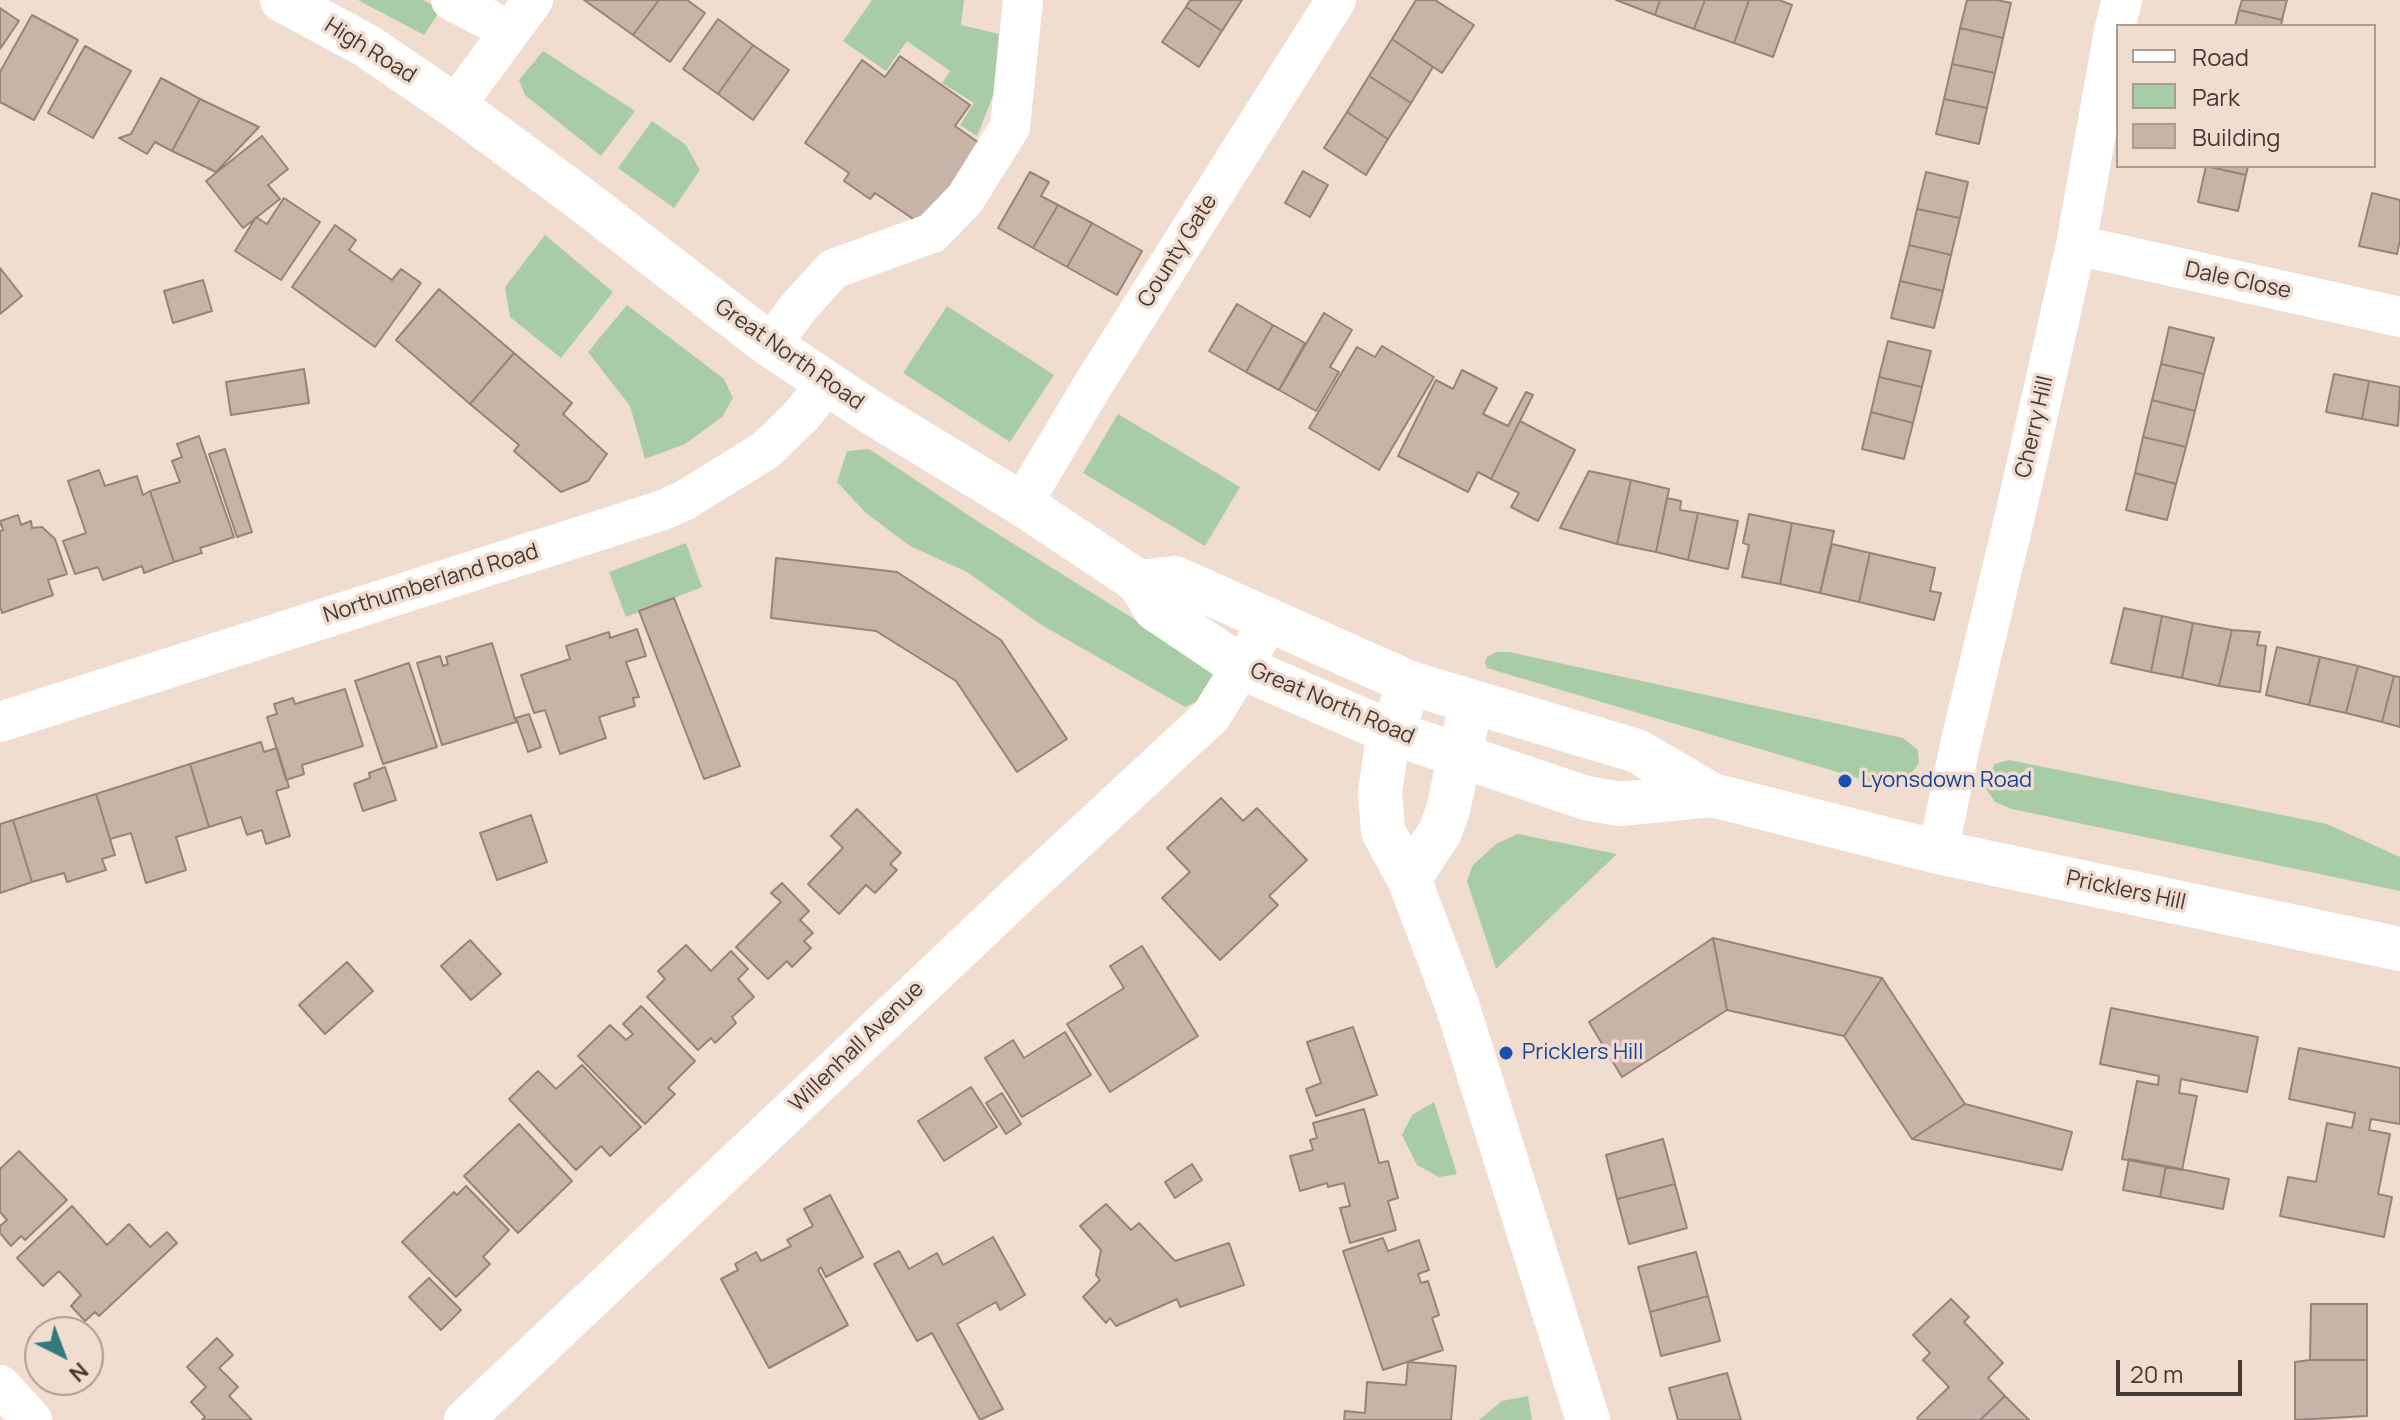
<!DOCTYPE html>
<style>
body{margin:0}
#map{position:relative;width:2400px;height:1420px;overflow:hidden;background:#f1ddd0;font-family:Manrope,sans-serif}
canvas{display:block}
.legend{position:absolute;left:2116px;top:24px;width:260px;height:144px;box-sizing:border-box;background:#f1ddd0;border:2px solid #ab9c92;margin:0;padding:10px 14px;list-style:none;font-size:24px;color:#423a35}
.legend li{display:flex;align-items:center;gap:16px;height:40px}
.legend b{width:40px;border:2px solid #ab9c92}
.north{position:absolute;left:24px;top:1316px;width:80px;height:80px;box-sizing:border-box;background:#f1ddd0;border:2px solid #ab9c92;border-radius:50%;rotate:138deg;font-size:22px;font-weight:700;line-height:32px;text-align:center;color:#423a35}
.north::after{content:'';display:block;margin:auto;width:28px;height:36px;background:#317a7f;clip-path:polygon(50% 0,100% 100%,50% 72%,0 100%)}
.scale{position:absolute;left:2116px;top:1360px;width:126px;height:36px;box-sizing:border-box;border:4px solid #423a35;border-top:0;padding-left:10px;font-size:24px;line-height:28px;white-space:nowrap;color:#423a35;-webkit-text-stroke:6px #f1ddd0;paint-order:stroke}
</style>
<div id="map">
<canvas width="2400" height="1420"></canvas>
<ul class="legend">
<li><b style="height:10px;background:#fff"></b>Road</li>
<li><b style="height:22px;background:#a7cca6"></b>Park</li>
<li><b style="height:22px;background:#c7b3a8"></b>Building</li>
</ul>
<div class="north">N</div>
<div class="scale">20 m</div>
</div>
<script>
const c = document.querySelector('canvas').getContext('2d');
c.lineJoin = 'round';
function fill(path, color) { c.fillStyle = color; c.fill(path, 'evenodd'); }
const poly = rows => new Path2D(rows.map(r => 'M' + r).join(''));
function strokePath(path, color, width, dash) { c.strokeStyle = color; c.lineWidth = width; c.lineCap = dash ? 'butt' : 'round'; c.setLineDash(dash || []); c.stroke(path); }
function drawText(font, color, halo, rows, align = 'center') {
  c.font = font + ' Manrope,sans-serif'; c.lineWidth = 7; c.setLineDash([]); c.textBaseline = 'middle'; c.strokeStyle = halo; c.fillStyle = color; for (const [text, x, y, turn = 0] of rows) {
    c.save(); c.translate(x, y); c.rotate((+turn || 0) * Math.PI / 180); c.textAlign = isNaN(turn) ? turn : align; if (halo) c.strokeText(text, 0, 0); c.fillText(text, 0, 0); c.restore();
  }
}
fill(poly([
 [358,0,423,0,441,9,424,35],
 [872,0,964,0,961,25,999,34,994,93,977,136,960,125,974,103,942,83,950,71,907,41,886,71,843,41],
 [543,51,635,111,601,156,525,95,519,80],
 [652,121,685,144,700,170,674,208,618,168],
 [545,235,613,292,561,358,510,317,505,287],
 [627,305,724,379,733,398,722,417,685,444,645,459,630,406,588,352],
 [947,306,1054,375,1010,442,903,373],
 [1118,414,1240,487,1205,546,1083,473],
 [869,449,977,521,1219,672,1208,696,1185,707,1040,624,967,572,910,546,866,513,837,482,847,451],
 [686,543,702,587,626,617,609,572],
 [1496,652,1509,652,1903,738,1918,750,1919,763,1907,779,1881,785,1487,668,1485,663,1487,657],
 [2009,760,2327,824,2400,857,2400,891,2012,809,1995,802,1986,789,1987,778,1995,764],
 [1518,834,1617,854,1496,969,1467,881,1473,865,1496,844],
 [1434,1102,1457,1174,1439,1177,1417,1165,1402,1135,1412,1115],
 [1528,1396,1532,1420,1479,1420,1502,1401]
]), '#a7cca6');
const building = poly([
 [584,0,659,0,633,35,584,0],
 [659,0,687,0,705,13,670,62,633,35,659,0],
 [1190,0,1242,0,1222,31,1186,7,1190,0],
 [1416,0,1435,0,1474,25,1442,73,1392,39,1416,0],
 [1616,0,1660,0,1655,15,1616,0],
 [1660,0,1705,0,1694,29,1655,15,1660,0],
 [1705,0,1749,0,1734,43,1694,29,1705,0],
 [1749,0,1779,0,1792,5,1773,57,1734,43,1749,0],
 [1967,0,1997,0,2011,3,2003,38,1960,28,1967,0],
 [2242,0,2287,0,2282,20,2239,10,2242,0],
 [1186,7,1222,31,1199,67,1162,42,1186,7],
 [0,8,19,21,0,49,0,8],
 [2239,10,2282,20,2281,26,2235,26,2239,10],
 [32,15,78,40,34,120,0,102,0,72,32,15],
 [718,19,753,45,718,94,683,69,718,19],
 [1960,28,2003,38,1995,73,1952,64,1960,28],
 [1392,39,1433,67,1411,103,1369,76,1392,39],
 [753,45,789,70,753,120,718,94,753,45],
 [85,46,131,71,93,138,48,113,85,46],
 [900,56,970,105,955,126,982,145,925,227,875,193,870,199,844,181,849,173,805,143,862,60,885,77,900,56],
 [1952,64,1995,73,1987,108,1944,99,1952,64],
 [1369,76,1411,103,1388,139,1347,112,1369,76],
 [161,78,200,99,172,151,155,142,147,154,119,138,131,134,161,78],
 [200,99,259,127,216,172,172,151,200,99],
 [1944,99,1987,108,1979,144,1936,134,1944,99],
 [1347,112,1388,139,1366,175,1324,148,1347,112],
 [262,136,288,169,268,185,280,199,243,228,206,181,262,136],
 [2206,166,2248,166,2246,175,2206,166],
 [2206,166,2246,175,2238,211,2198,202,2206,166],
 [1303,171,1328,185,1310,217,1285,203,1303,171],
 [1030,172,1049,182,1041,196,1058,205,1033,248,998,228,1030,172],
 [1926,172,1968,182,1960,218,1917,209,1926,172],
 [2372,193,2400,200,2400,240,2397,254,2359,246,2372,193],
 [284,198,320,222,281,280,235,251,256,217,267,224,284,198],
 [1058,205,1092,223,1067,267,1033,248,1058,205],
 [1917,209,1960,218,1951,255,1909,245,1917,209],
 [1092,223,1142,251,1117,295,1067,267,1092,223],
 [335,225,356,240,349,250,392,280,401,269,421,283,375,347,292,287,335,225],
 [1909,245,1951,255,1943,291,1900,281,1909,245],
 [0,268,22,296,0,314,0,268],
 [203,280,212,311,173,323,164,291,203,280],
 [1900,281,1943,291,1934,328,1891,318,1900,281],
 [439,289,514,353,470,404,396,340,439,289],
 [1237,304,1273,325,1246,372,1209,351,1237,304],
 [1324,313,1352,330,1330,367,1339,372,1316,411,1279,390,1324,313],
 [1273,325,1305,343,1279,390,1246,372,1273,325],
 [2169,327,2214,338,2204,374,2161,364,2169,327],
 [1888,341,1931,351,1922,387,1879,377,1888,341],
 [1382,346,1434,377,1379,470,1309,428,1357,347,1375,357,1382,346],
 [514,353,572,403,563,414,607,454,588,481,561,492,514,451,519,445,470,404,514,353],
 [2161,364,2204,374,2195,411,2152,400,2161,364],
 [304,369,309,403,231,415,226,382,304,369],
 [1462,370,1497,388,1483,414,1508,426,1526,392,1533,395,1491,479,1478,472,1468,492,1398,456,1436,380,1453,389,1462,370],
 [2334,374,2369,381,2362,419,2326,412,2334,374],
 [1879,377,1922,387,1913,423,1871,412,1879,377],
 [2369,381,2400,387,2398,426,2362,419,2369,381],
 [2152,400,2195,411,2186,447,2143,437,2152,400],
 [1871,412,1913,423,1904,459,1862,449,1871,412],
 [1520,421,1575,450,1538,521,1511,507,1519,493,1491,479,1520,421],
 [199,436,234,537,200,548,202,553,174,562,150,491,180,482,172,461,182,457,177,444,199,436],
 [2143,437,2186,447,2176,484,2135,473,2143,437],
 [225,449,252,532,237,537,209,454,225,449],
 [99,470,105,486,137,476,143,495,150,491,174,562,144,573,142,566,103,580,98,567,75,574,63,541,86,533,68,481,99,470],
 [1589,471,1631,480,1617,544,1560,528,1589,471],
 [2135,473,2176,484,2167,520,2126,510,2135,473],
 [1631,480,1669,489,1656,552,1617,544,1631,480],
 [1667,498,1681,501,1680,510,1698,513,1688,560,1656,552,1667,498],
 [1698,513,1738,521,1728,569,1688,560,1698,513],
 [1749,514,1792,523,1780,584,1742,577,1749,545,1743,543,1749,514],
 [18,515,21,525,31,521,32,528,42,527,55,539,67,574,48,580,53,595,2,613,0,606,0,531,3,530,0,521,18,515],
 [1792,523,1834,531,1820,593,1780,584,1792,523],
 [1832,544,1870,553,1859,602,1820,593,1832,544],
 [1870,553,1935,568,1930,591,1941,593,1934,620,1859,602,1870,553],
 [776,558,897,572,1001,640,1067,739,1017,772,956,681,876,631,771,618,776,558],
 [674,598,740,766,704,779,639,611,674,598],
 [2124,608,2162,616,2151,672,2111,663,2124,608],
 [2162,616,2193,623,2182,678,2151,672,2162,616],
 [2193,623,2232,630,2219,686,2182,678,2193,623],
 [637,629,646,656,626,662,639,697,633,698,635,706,599,717,606,738,560,754,545,710,534,713,521,675,570,659,566,646,609,632,610,638,637,629],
 [2232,630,2260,632,2257,645,2266,646,2260,692,2219,686,2232,630],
 [492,643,516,722,442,745,417,663,440,656,443,666,448,664,446,657,492,643],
 [2277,647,2320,657,2309,705,2266,695,2277,647],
 [2320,657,2358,666,2346,713,2309,705,2320,657],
 [409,663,437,747,383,764,355,681,409,663],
 [2358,666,2394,676,2382,722,2346,713,2358,666],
 [2394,676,2400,677,2400,727,2382,722,2394,676],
 [345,689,363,746,302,765,304,774,286,780,267,717,277,714,274,704,293,698,295,704,345,689],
 [529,714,541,747,528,752,516,718,529,714],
 [261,742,264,752,277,748,289,787,276,791,290,836,266,844,262,830,247,835,241,817,209,827,190,764,261,742],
 [190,764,209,827,176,837,186,870,146,883,131,833,110,839,96,794,190,764],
 [385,767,396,800,363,811,354,784,370,778,369,773,385,767],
 [96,794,115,855,102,859,106,870,67,882,64,873,32,882,13,820,96,794],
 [1221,798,1243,821,1257,808,1307,860,1269,896,1278,905,1220,960,1162,898,1190,872,1167,848,1221,798],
 [857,809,901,853,890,864,897,870,875,893,866,885,839,914,808,884,843,848,831,836,857,809],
 [531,815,547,862,497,880,480,833,531,815],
 [13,820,32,882,0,893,0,824,13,820],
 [782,883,809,911,800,920,813,933,804,941,811,948,792,967,787,961,768,979,736,947,781,902,771,893,782,883],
 [1713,938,1727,1010,1622,1077,1589,1022,1713,938],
 [1713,938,1882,978,1844,1036,1727,1010,1713,938],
 [470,940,501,974,471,1000,441,966,470,940],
 [686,945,711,971,731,951,748,969,738,979,754,997,732,1017,736,1023,715,1043,711,1038,698,1050,647,997,665,979,658,971,686,945],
 [1142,946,1198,1036,1110,1092,1067,1024,1124,988,1110,966,1142,946],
 [347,962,373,991,325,1034,299,1005,347,962],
 [1882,978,1965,1104,1912,1139,1844,1036,1882,978],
 [641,1006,695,1061,668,1088,675,1094,645,1124,578,1056,610,1025,626,1040,633,1034,623,1024,641,1006],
 [2111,1008,2258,1037,2247,1092,2181,1079,2179,1093,2197,1096,2182,1170,2122,1159,2137,1081,2158,1085,2159,1076,2100,1064,2111,1008],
 [1353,1027,1377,1095,1316,1116,1306,1089,1321,1083,1307,1042,1353,1027],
 [1065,1032,1091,1075,1022,1117,985,1058,1013,1040,1024,1058,1065,1032],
 [2299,1048,2400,1068,2400,1124,2371,1119,2369,1130,2390,1134,2378,1194,2392,1197,2384,1237,2280,1216,2288,1177,2316,1182,2327,1123,2352,1128,2355,1113,2289,1099,2299,1048],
 [582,1065,641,1127,610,1156,601,1146,576,1170,509,1099,538,1071,556,1089,582,1065],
 [971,1087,997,1127,944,1161,918,1121,971,1087],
 [1002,1093,1021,1124,1006,1134,986,1103,1002,1093],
 [1965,1104,2072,1132,2062,1170,1912,1139,1965,1104],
 [1364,1109,1379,1163,1388,1161,1398,1198,1388,1201,1396,1230,1350,1243,1340,1208,1350,1206,1344,1183,1328,1187,1327,1183,1300,1191,1290,1156,1313,1150,1310,1140,1317,1138,1313,1123,1364,1109],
 [519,1124,572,1181,518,1233,464,1176,519,1124],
 [1663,1139,1675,1184,1617,1199,1606,1155,1663,1139],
 [19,1151,67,1200,25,1240,21,1236,11,1246,0,1233,0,1226,7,1220,0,1212,0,1169,19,1151],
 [2129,1159,2166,1166,2160,1197,2123,1190,2129,1159],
 [1192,1164,1202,1180,1175,1198,1165,1182,1192,1164],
 [2166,1166,2229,1179,2223,1209,2160,1197,2166,1166],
 [1675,1184,1687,1228,1629,1244,1617,1199,1675,1184],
 [466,1186,509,1230,483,1257,490,1264,456,1297,402,1242,454,1192,457,1195,466,1186],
 [830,1195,863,1257,826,1277,821,1267,818,1270,848,1325,769,1368,721,1279,738,1270,735,1264,756,1252,761,1261,791,1246,787,1240,813,1226,804,1209,830,1195],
 [1106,1204,1131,1230,1139,1223,1175,1261,1229,1243,1244,1285,1180,1307,1177,1299,1116,1326,1110,1318,1106,1323,1083,1297,1100,1280,1096,1275,1101,1250,1080,1226,1106,1204],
 [72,1206,107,1245,129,1224,150,1247,167,1232,177,1243,99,1316,95,1312,85,1321,71,1306,81,1295,59,1271,43,1286,17,1258,72,1206],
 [993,1237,1025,1295,1000,1310,996,1302,957,1324,1003,1409,980,1420,932,1333,917,1341,874,1264,899,1251,909,1269,937,1253,943,1265,993,1237],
 [1383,1238,1388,1251,1419,1240,1429,1270,1418,1274,1421,1283,1428,1281,1439,1315,1432,1318,1443,1350,1383,1370,1343,1251,1383,1238],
 [1696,1252,1708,1296,1650,1312,1638,1267,1696,1252],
 [429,1278,461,1310,441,1330,409,1297,429,1278],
 [1708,1296,1720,1341,1661,1356,1650,1312,1708,1296],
 [1951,1299,1969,1317,1964,1322,2003,1363,1988,1378,2005,1396,1980,1420,1919,1420,1917,1418,1949,1387,1923,1360,1930,1353,1913,1335,1951,1299],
 [2311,1304,2367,1304,2367,1360,2310,1360,2311,1304],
 [217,1338,233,1355,219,1368,238,1387,229,1396,252,1420,202,1420,205,1417,191,1402,206,1387,187,1367,217,1338],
 [2310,1360,2367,1360,2367,1416,2295,1420,2295,1362,2310,1360],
 [1408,1362,1456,1366,1451,1420,1344,1420,1345,1411,1365,1413,1367,1382,1406,1385,1408,1362],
 [1727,1373,1741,1420,1678,1420,1669,1388,1727,1373],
 [2005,1396,2029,1420,1980,1420,2005,1396]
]);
fill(building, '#c7b3a8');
strokePath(building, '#978379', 2);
strokePath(poly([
 [451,0,510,31],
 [455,106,533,0],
 [2076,245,2400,317],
 [770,345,798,308,833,269,932,233,965,199,1010,127,1023,0],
 [1022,504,1091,388,1336,0],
 [0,722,663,510,685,500,766,450,801,416,827,383],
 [1938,852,1961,741,2017,507,2076,245,2114,31,2122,0],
 [0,1385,32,1420],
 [464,1420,1019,894,1211,716,1269,622]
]), '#fff', 40);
strokePath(poly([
 [1410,683,1387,745,1380,792,1383,831,1409,879,1458,1008,1588,1420],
 [1409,879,1440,832,1448,810,1471,703]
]), '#fff', 44);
strokePath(poly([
 [282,0,367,46,455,106,581,199,770,345,869,411,1022,504,1139,582,1155,609,1243,668,1390,732,1586,798,1620,804,1712,795],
 [1139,582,1175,578,1410,683,1637,751,1712,795,1938,852,2400,949]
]), '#fff', 44);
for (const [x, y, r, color] of [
 [1845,781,8,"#1a4fb4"],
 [1506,1053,8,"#1a4fb4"]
]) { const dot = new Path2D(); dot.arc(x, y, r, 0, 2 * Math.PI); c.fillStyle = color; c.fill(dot); strokePath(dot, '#f1ddd0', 3); }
drawText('22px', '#423a35', '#f1ddd0', [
 ["High Road",370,51,32],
 ["County Gate",1178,251,-58],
 ["Dale Close",2238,281,12],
 ["Great North Road",789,355,35],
 ["Cherry Hill",2035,427,-77],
 ["Northumberland Road",431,584,-17],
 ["Great North Road",1332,704,23],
 ["Pricklers Hill",2126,891,12],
 ["Willenhall Avenue",857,1047,-44]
]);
drawText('22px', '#164399', '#f1ddd0', [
 ["Lyonsdown Road",1861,781],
 ["Pricklers Hill",1522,1053]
], 'left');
</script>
